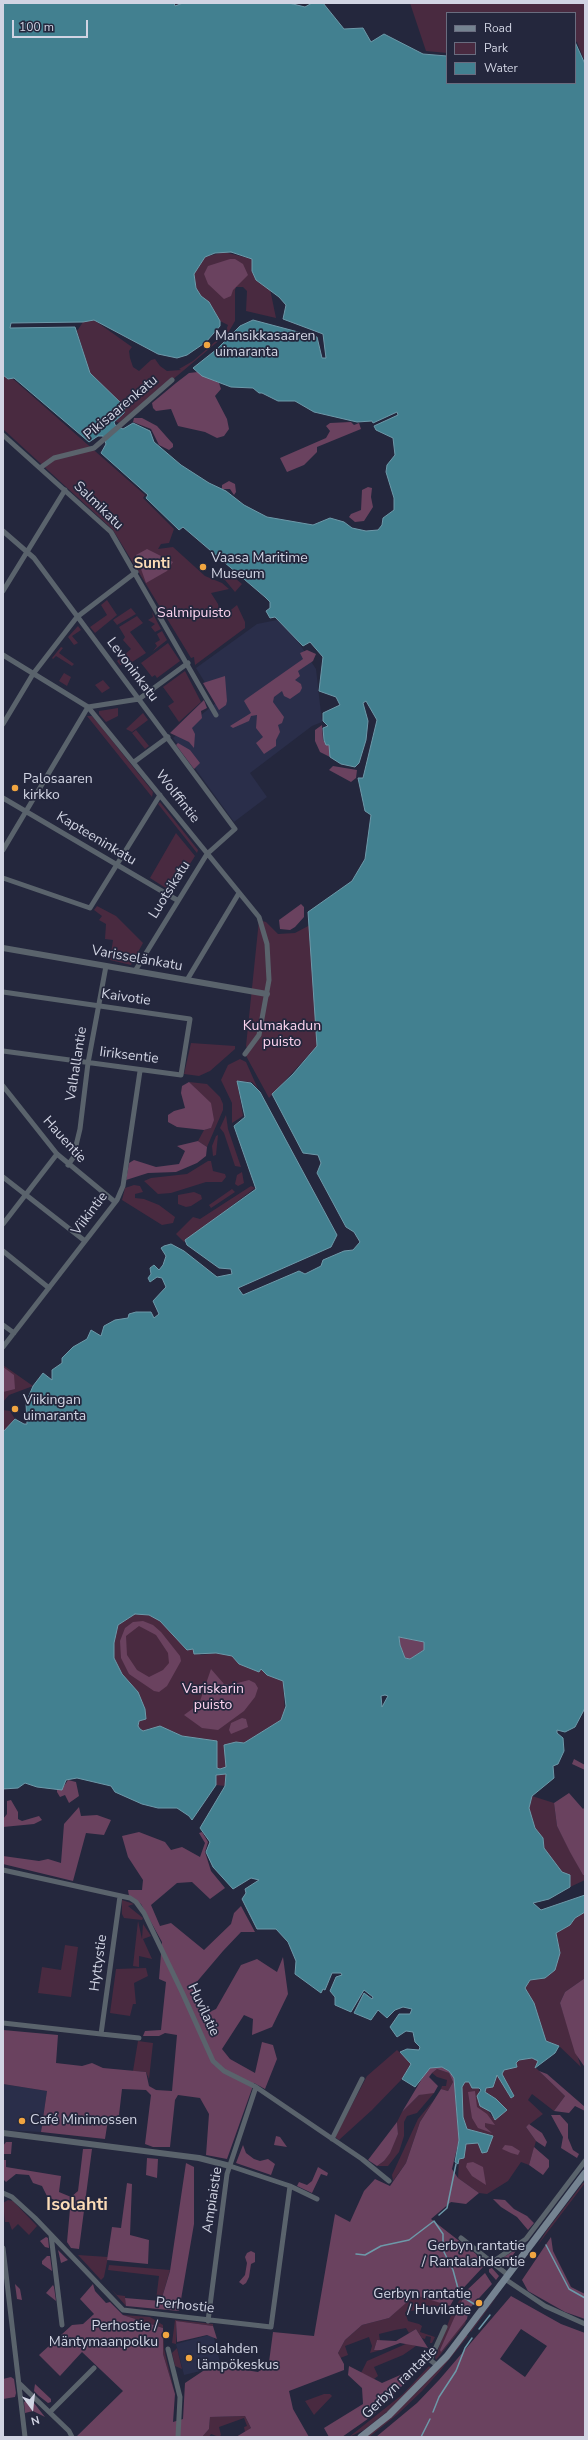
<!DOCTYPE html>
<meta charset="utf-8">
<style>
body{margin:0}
#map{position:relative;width:588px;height:2440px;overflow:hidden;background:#24273d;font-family:"Nunito Sans",sans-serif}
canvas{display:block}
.frame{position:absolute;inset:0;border:4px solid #d1d4e3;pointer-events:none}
.legend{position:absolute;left:446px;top:12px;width:130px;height:72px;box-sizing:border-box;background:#24273d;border:1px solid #696c7f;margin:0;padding:5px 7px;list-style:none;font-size:12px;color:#d1d4e3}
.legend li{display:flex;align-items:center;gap:8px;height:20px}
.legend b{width:20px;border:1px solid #696c7f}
.north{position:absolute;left:12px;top:2388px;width:40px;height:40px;-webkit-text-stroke:3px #24273d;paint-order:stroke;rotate:165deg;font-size:11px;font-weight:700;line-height:16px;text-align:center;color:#d1d4e3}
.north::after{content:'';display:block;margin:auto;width:14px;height:18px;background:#d1d4e3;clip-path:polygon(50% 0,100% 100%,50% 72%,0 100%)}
.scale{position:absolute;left:12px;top:20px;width:76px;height:18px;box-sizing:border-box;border:2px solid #d1d4e3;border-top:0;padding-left:5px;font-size:12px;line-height:14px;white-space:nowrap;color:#d1d4e3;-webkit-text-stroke:3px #24273d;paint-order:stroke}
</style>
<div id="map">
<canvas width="588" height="2440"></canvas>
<div class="frame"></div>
<ul class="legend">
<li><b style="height:5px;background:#758391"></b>Road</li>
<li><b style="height:11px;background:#492a40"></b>Park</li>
<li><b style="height:11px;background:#428090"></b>Water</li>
</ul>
<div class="north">N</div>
<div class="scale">100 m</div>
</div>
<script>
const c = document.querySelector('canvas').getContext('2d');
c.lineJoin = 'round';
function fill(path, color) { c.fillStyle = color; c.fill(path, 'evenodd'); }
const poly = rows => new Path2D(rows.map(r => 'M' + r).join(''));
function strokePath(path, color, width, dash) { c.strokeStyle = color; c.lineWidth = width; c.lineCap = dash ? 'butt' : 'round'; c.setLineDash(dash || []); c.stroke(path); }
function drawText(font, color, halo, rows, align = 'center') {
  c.font = font + ' "Nunito Sans",sans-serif'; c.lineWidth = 3.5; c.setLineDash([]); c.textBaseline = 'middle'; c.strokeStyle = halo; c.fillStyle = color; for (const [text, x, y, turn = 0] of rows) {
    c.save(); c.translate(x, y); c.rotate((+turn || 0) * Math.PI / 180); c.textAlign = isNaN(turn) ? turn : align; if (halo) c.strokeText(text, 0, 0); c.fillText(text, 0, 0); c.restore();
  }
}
fill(poly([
 [277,620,297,640,316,669,322,722,312,726,250,773,267,797,234,822,173,738,217,702,196,668,257,624],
 [3,2084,47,2091,41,2132,3,2130],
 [213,2334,221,2366,184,2375,176,2344]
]), '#2a2e4a');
fill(poly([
 [410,3,585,3,585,62,577,42,575,41,575,13,447,13,447,53,426,51],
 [224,252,252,259,252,271,256,280,270,289,276,318,246,311,247,291,243,287,236,287,235,290,235,321,228,333,133,413,132,412,119,423,115,421,124,413,125,407,90,373,77,331,83,322,94,320,132,347,129,351,130,358,133,367,139,371,151,360,155,359,160,366,167,371,181,370,179,369,193,361,225,333,228,325,220,321,209,302,201,296,196,288,194,274,205,257],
 [3,375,7,379,13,379,145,495,143,498,174,529,169,543,161,544,158,549,173,547,205,576,222,583,229,589,211,593,218,604,221,618,237,605,245,622,245,628,195,665,194,657,191,658,113,530,3,429],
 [222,567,242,584,235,592,225,580,214,574],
 [107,600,117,615,95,633,90,627,107,615,101,605],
 [131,608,136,614,117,625,113,620],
 [152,612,161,629,155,632,151,627,155,624,148,620,153,617],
 [137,616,143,623,130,632,146,653,129,664,120,665,117,661,131,649,123,640,125,637,119,627],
 [78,626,81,630,72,636,78,643,74,645,68,637],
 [162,631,167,640,153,651,157,646,155,643,160,640,157,634],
 [168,643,180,661,157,678,155,675,152,677,145,668,149,666,145,668,141,663],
 [61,647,63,648,59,653,74,664,72,666,56,656,53,659,52,658],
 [185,671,201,702,179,722,168,706,174,702,163,687],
 [64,673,71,677,67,686,59,681],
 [103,680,110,688,102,693,95,685],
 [118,708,118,716,106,722,99,714,99,711],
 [143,713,148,720,132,732,126,729],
 [87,716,92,716,98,723,153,792,152,797],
 [136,730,149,746,145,749,132,733],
 [160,802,198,850,197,853,158,804],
 [176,833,195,856,172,892,150,878],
 [97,906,116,916,143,943,131,965,110,960,113,940,105,939,106,924,99,920,102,916,94,910],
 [259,920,266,922,278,934,295,933,310,925,317,1046,269,1098,245,1054,248,1051,246,1046],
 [191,1043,235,1046,235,1049,210,1071,199,1076,184,1074],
 [240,1059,246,1062,258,1089,252,1082,237,1081,243,1116,232,1123,232,1103,221,1080,228,1065],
 [189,1082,207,1084,220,1097,223,1104,223,1110,207,1147,198,1141,204,1130,211,1128,195,1088],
 [226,1115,228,1129,241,1167,235,1166,224,1133,220,1128],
 [218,1135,216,1155,213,1156,212,1146,216,1136],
 [208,1161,211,1161,213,1171,225,1174,226,1177,222,1182,206,1182,171,1193,158,1194,144,1181,151,1178,187,1174],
 [242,1172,244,1183,238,1186,235,1184,237,1175],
 [134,1185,140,1186,143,1192,135,1194,135,1198,144,1199,159,1205,175,1217,173,1223,162,1225,122,1200,125,1188],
 [251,1186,255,1188,184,1242,176,1234,193,1217,200,1219],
 [232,1189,235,1192,211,1208,209,1205],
 [194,1192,201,1195,202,1199,191,1206,186,1207,178,1204,178,1195],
 [3,1365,33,1386,9,1395,3,1402],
 [3,1410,10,1411,15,1419,3,1433],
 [135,1614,149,1615,160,1621,187,1650,193,1649,201,1655,216,1653,232,1656,239,1664,253,1670,261,1669,267,1675,283,1681,285,1714,281,1720,244,1743,236,1742,227,1762,225,1786,216,1785,217,1742,182,1736,172,1731,150,1728,143,1731,138,1726,139,1721,146,1719,145,1709,138,1692,122,1674,114,1658,114,1643,118,1625],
 [532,1796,554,1803,557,1826,583,1875,585,1875,585,1880,570,1887,570,1875,562,1872,544,1848,543,1838,535,1828,529,1808],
 [122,1900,134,1904,128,1906,143,1918,142,1920,124,1918,122,1914],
 [585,1912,585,1978,565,1992,560,2003,581,2067,559,2046,546,2041,534,2003,525,1988,530,1980,545,1978,560,1953,556,1933,570,1925,575,1918],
 [138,1921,142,1939,143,1924,151,1936,143,1939,152,1959,139,1956,139,1967,133,1966],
 [65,1945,78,1947,71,1997,38,1993,42,1967,61,1970],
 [146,1968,148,1976,134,1983,136,2004,133,2004,130,2016,110,2013,116,1969],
 [138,2041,153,2043,149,2079,146,2072,133,2071],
 [397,2050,411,2063,402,2079,372,2110,339,2140,335,2137,367,2076],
 [532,2058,538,2061,536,2068,565,2096,554,2111,532,2094,528,2100,543,2114,526,2127,536,2141,529,2165,521,2162,508,2181,487,2194,479,2193,458,2178,459,2159,465,2153,465,2144,469,2143,478,2143,486,2152,492,2136,467,2129,463,2117,462,2087,465,2082,469,2082,479,2088,479,2094,492,2117,501,2114,507,2110,496,2099,485,2092,486,2088,493,2087,497,2074,511,2098,514,2096,502,2074,504,2070,516,2067,516,2063,519,2060],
 [437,2069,449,2073,453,2082,448,2091,441,2089,442,2086,446,2086,447,2080,437,2077,432,2073],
 [428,2092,434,2093,417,2113,407,2116,404,2122,404,2136,399,2152,388,2166,377,2166,384,2161,398,2134,397,2122,402,2112,419,2095],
 [433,2101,420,2122,406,2163,393,2181,392,2175,418,2119],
 [583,2183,585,2183,537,2246,547,2230],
 [8,2200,13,2201,37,2226,29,2235,18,2224,12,2230,9,2222,5,2222,3,2203],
 [78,2255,108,2257,104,2277,101,2280],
 [109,2265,170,2270,161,2301,156,2300,159,2276,108,2270],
 [111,2289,117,2295,125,2296,126,2306],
 [466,2291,459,2306,441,2352,466,2320,465,2324,436,2360,435,2357,454,2308],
 [501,2291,471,2332,470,2331],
 [415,2294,450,2306,446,2312,439,2306,405,2312,408,2321,419,2324,422,2326,420,2332,435,2337,432,2343,430,2343,431,2337,426,2336,425,2339,422,2338,416,2329,409,2333,406,2328,395,2330,379,2334,380,2341,377,2340,374,2350,381,2350,370,2353,372,2346,369,2337,345,2346,348,2355,340,2358,338,2353,345,2340,362,2325,389,2318],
 [123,2315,150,2317,163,2325,164,2349,175,2394,163,2354,163,2328],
 [175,2320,213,2324,213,2326,176,2321,176,2344,172,2343],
 [466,2335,468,2336,440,2371,422,2391,398,2414,369,2437,366,2437,420,2389],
 [408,2343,416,2346,403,2355,374,2367,378,2376,374,2379,361,2373,367,2361],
 [177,2348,182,2369,175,2366,172,2353],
 [429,2366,431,2368,388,2411,364,2430,349,2437,403,2394],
 [324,2394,330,2394,332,2396,314,2415,305,2401],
 [245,2416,251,2428,245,2432,244,2427,247,2426,244,2418,219,2427,221,2435,219,2437,211,2434,209,2437,202,2437,209,2429,210,2417]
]), '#492a40');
fill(poly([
 [230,259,235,259,243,264,248,275,233,290,231,296,224,299,208,284,204,274,208,266],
 [198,372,219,383,221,389,215,396,227,419,229,429,224,436,217,438,205,432,178,426,171,409,156,411,153,408,152,403,176,383,189,373],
 [134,418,142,418,157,426,173,444,173,447,169,450,159,445,151,429,133,422],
 [351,422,354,425,359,423,361,429,317,447,317,452,304,465,287,472,280,458,326,438,330,431,326,426,330,423],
 [229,481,235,484,236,492,234,495,230,489,222,489,222,485],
 [368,487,372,488,371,497,373,507,364,521,355,522,349,517,351,514,361,510,362,490],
 [147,549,173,562,167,571,146,583,136,555],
 [307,650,316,654,313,661,298,671,300,676,295,680,301,684,302,688,300,692,290,699,284,696,282,691,274,697,273,702,284,717,282,723,278,725,280,732,276,740,276,746,264,754,256,743,263,737,256,728,257,715,251,716,249,721,233,728,230,726,251,713,244,701,246,699,303,659,300,653],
 [225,676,227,701,226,705,219,710,203,683],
 [204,700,207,708,201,711,202,718,192,728,195,734,194,748,189,742,170,733],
 [322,725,323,740,329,746,331,753,330,757,320,752,315,741,315,730],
 [178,743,190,750,200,763,194,769,176,745],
 [333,766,357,770,356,778,351,782,329,770],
 [301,904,304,907,304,917,295,927,290,930,280,929,279,920],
 [189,1082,211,1103,214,1120,211,1128,204,1130,177,1127,168,1122,168,1115,174,1111,185,1108,181,1093,182,1086],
 [198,1141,207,1147,206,1156,197,1163,176,1172,148,1173,126,1180,129,1163,134,1160,156,1167,179,1164,185,1151,177,1146],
 [3,1367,14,1375,15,1389,3,1392],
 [143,1621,153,1625,161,1632,180,1656,181,1661,167,1686,159,1692,154,1691,129,1674,121,1658,120,1641,125,1628,133,1622],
 [139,1626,156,1635,168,1653,169,1663,163,1670,149,1677,137,1670,127,1655,126,1636],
 [399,1637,424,1641,424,1650,410,1659,405,1658,400,1645],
 [211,1669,224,1684,230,1685,249,1680,255,1683,258,1688,255,1697,244,1711,218,1730,202,1728,184,1715,199,1704],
 [242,1718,246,1719,248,1727,231,1734,229,1730,231,1723],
 [574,1759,585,1765,585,1770,572,1764],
 [68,1780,76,1782,79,1796,69,1803,65,1795,60,1797,57,1792,57,1789,62,1789],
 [569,1793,583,1809,585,1807,585,1875,583,1875,570,1852,557,1826,554,1803],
 [11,1800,18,1812,18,1819,22,1821,39,1816,42,1820,34,1824,3,1827,3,1819,7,1814,7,1801],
 [79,1807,81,1816,97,1815,111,1820,104,1835,86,1833,73,1881,3,1864,3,1856,39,1861,48,1859,61,1863,64,1824],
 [139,1832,165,1842,171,1850,182,1847,200,1857,205,1843,199,1833,202,1832,208,1842,205,1852,211,1871,225,1888,210,1899,192,1882,177,1883,151,1905,160,1926,171,1923,204,1950,231,1924,234,1913,241,1906,255,1932,241,1932,223,1951,195,1984,196,2004,203,2015,216,2009,241,1965,257,1959,277,1972,283,1957,288,1994,272,2027,252,2035,253,2019,244,2015,222,2049,230,2059,255,2073,262,2042,273,2045,277,2059,265,2089,254,2083,227,2159,206,2155,209,2114,200,2098,178,2095,175,2100,170,2147,153,2147,145,2144,151,2095,146,2090,122,2089,119,2115,108,2120,105,2139,41,2132,47,2091,3,2084,3,2030,58,2035,56,2063,82,2066,92,2063,103,2068,146,2072,149,2086,156,2090,172,2091,177,2035,165,2033,159,2036,143,2036,145,2031,161,2030,166,1982,159,1979,162,1942,141,1904,129,1896,128,1890,142,1890,143,1880,128,1857,122,1836],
 [585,1978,585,2065,584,2066,575,2053,560,2003,565,1992],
 [442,2067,449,2071,454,2078,459,2140,452,2169,458,2178,479,2193,466,2204,451,2202,431,2219,476,2254,483,2267,455,2297,450,2306,415,2295,389,2318,362,2325,345,2340,338,2353,344,2364,344,2370,289,2391,293,2409,309,2437,236,2437,251,2428,245,2416,210,2417,209,2429,202,2437,76,2437,123,2391,82,2352,60,2376,39,2355,72,2325,83,2324,94,2314,80,2299,93,2284,95,2291,106,2303,110,2302,123,2315,163,2328,163,2354,175,2394,173,2422,183,2419,185,2383,206,2369,221,2366,258,2372,269,2362,273,2332,314,2336,335,2214,350,2222,364,2191,375,2179,390,2186,406,2163,420,2122,441,2089,448,2091,453,2082,449,2073,437,2069,432,2073,429,2077,438,2086,434,2093,419,2095,402,2112,426,2072,430,2068],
 [539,2071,547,2074,585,2107,585,2111,575,2106,569,2113,554,2111,565,2096],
 [475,2091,477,2107,487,2114,495,2125,485,2123,485,2127,492,2133,478,2128,472,2118,468,2092],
 [551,2115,560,2115,568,2124,568,2138,573,2150,579,2154,577,2158,561,2148,563,2137],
 [397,2122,398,2134,390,2153,384,2161,377,2166,368,2160],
 [529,2124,542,2133,547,2142,545,2147,536,2141,526,2127],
 [276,2136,280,2137,287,2147,274,2145],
 [6,2142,12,2142,11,2154,3,2154,3,2146],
 [243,2145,246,2153,254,2159,260,2161,268,2159,275,2164,271,2175,236,2163],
 [505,2145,512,2146,520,2151,518,2155,511,2153,502,2149],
 [534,2147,549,2160,549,2167,543,2175,529,2165],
 [83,2149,92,2149,79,2249,71,2248,67,2242,70,2209,47,2196,42,2186,33,2183,29,2175,16,2174,6,2182,3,2179,3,2160,6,2160,6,2167,61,2176,59,2192,71,2197,78,2191],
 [147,2158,158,2159,157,2178,146,2175],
 [473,2162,483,2167,486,2185,472,2176,466,2167,467,2163],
 [186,2163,194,2167,194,2224,179,2311,126,2306,125,2298,161,2301,170,2271],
 [318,2167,328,2173,327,2176,321,2174,312,2193,297,2186,299,2182,307,2185,312,2181],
 [127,2183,132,2184,130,2235,149,2240,148,2264,107,2260,112,2227,121,2228],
 [493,2199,505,2200,514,2209,527,2216,534,2223,528,2230,517,2217,501,2207],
 [46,2237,48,2238,49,2248,45,2247,40,2241],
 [551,2237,553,2251,571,2287,585,2294,585,2319,565,2312,528,2291,522,2280],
 [518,2248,508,2262,501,2259],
 [58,2250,68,2260,61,2263],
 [251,2251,255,2253,255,2262,251,2264,249,2277,246,2283,243,2285,239,2282,245,2275,247,2263,245,2257,247,2253],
 [47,2256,50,2256,52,2271,42,2264,42,2261],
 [492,2268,499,2276,496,2280,489,2272,489,2269],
 [485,2273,492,2284,469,2309,467,2319,441,2352,440,2350,466,2291],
 [15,2284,20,2289,22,2300,17,2299],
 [53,2285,54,2287,56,2301,46,2293],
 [511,2296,561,2324,585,2333,585,2437,376,2437,417,2403,439,2380],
 [521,2329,547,2346,525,2377,500,2359],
 [176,2321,213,2326,217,2339,207,2335,177,2342],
 [416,2329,428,2348,400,2343,381,2350,374,2350,377,2340,396,2341],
 [423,2365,372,2416,342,2437,329,2437,324,2428,363,2404,362,2388,348,2375,349,2366,382,2383],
 [11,2377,14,2379,16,2393,15,2397,3,2399,3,2379],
 [35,2384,51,2399,51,2402,48,2403,39,2396,34,2391],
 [26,2401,34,2403,45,2417,33,2411,25,2413,24,2402]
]), '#6a425f');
const water = poly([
 [3,3,174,3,175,6,183,3,289,3,305,7,312,3,323,3,344,29,363,28,371,42,384,34,423,54,447,56,447,83,575,83,575,42,585,64,585,1708,575,1727,565,1732,557,1730,557,1733,563,1738,564,1751,558,1764,553,1766,554,1778,532,1796,529,1808,535,1828,543,1838,544,1848,562,1872,570,1875,570,1887,549,1899,533,1903,541,1910,585,1895,585,1912,575,1918,570,1925,556,1933,560,1953,555,1970,545,1978,530,1980,525,1988,534,2003,546,2041,559,2046,555,2053,535,2068,538,2061,532,2058,519,2060,516,2063,517,2067,504,2070,502,2074,514,2096,511,2098,497,2075,493,2087,486,2088,485,2092,496,2099,507,2110,495,2120,491,2112,480,2106,477,2096,481,2090,479,2088,472,2088,469,2082,465,2082,462,2087,463,2117,467,2129,493,2136,487,2152,482,2153,478,2143,466,2144,464,2158,459,2159,458,2164,455,2162,459,2140,454,2078,449,2071,442,2067,430,2068,415,2087,402,2079,411,2064,400,2052,407,2049,419,2050,420,2047,415,2042,413,2032,406,2031,397,2037,390,2027,399,2014,410,2014,412,2009,403,2007,395,2010,387,2018,378,2010,371,2020,354,2013,364,1993,372,1999,373,1997,364,1990,351,2012,335,2005,335,1997,330,1991,336,1977,342,1975,341,1973,332,1973,325,1990,323,1989,321,1993,295,1974,296,1961,288,1942,276,1929,257,1929,242,1899,246,1893,245,1889,259,1880,251,1878,233,1889,213,1867,206,1852,210,1842,200,1828,225,1786,226,1774,216,1775,216,1785,192,1820,189,1816,177,1808,158,1808,142,1804,115,1792,111,1786,77,1778,66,1780,62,1790,37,1787,25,1783,18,1788,3,1789,3,1432,15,1419,24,1424,27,1424,26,1403,33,1386,43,1373,52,1380,52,1370,62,1363,62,1358,73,1347,87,1339,91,1330,101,1336,104,1326,115,1320,128,1318,129,1314,136,1312,151,1312,154,1318,159,1314,153,1301,166,1287,162,1278,157,1277,150,1282,148,1278,151,1274,150,1268,154,1265,159,1270,163,1265,166,1256,161,1248,164,1246,171,1244,184,1251,217,1277,232,1274,231,1269,219,1268,187,1245,185,1240,256,1189,234,1126,245,1117,237,1081,251,1083,260,1092,337,1235,331,1247,238,1288,243,1295,299,1271,305,1274,321,1266,323,1260,344,1251,353,1250,360,1242,354,1232,346,1227,317,1173,321,1163,318,1155,303,1153,272,1094,293,1074,317,1046,308,912,352,881,365,859,371,815,365,811,358,778,363,778,377,720,366,701,363,703,368,721,366,740,359,763,355,767,341,764,330,757,329,745,326,745,324,740,323,728,328,726,323,721,323,713,340,705,336,697,319,691,323,657,310,642,303,646,275,617,270,618,266,611,270,608,270,602,265,597,183,527,179,530,146,498,148,495,101,453,106,444,103,436,98,436,89,442,14,378,8,379,3,375,3,3],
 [231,252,252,259,252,271,256,280,279,297,286,305,283,319,323,334,326,358,322,358,317,337,253,320,240,326,217,349,193,368,202,376,231,387,253,388,259,393,262,393,278,401,295,401,314,412,357,422,372,421,373,423,397,412,398,415,374,426,376,430,393,438,395,455,387,465,386,472,394,498,394,510,383,518,382,525,378,530,366,531,352,528,344,522,330,518,313,525,267,517,244,505,226,491,209,483,181,465,154,442,150,431,133,423,123,429,115,425,114,422,124,413,125,407,90,373,75,327,10,328,11,323,83,322,94,320,158,354,177,358,187,355,206,342,220,326,220,321,209,302,201,296,196,288,194,274,205,257,215,253,231,252],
 [135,1614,149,1615,160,1621,187,1650,193,1649,194,1654,216,1653,232,1656,239,1664,259,1672,261,1669,267,1675,283,1681,286,1706,281,1720,244,1743,236,1742,224,1745,226,1767,220,1769,217,1768,217,1741,182,1736,160,1726,143,1731,140,1729,138,1726,139,1721,146,1719,145,1709,138,1692,122,1674,114,1658,114,1643,118,1625,135,1614],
 [399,1637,424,1642,424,1650,410,1659,405,1658,400,1645,399,1637],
 [385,1695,388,1696,382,1707,381,1696,385,1695]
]);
fill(water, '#428090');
strokePath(water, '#6d99a9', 1);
strokePath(poly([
 [439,2215,447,2208,456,2164],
 [546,2245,569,2289,585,2298],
 [356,2254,365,2255,381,2246,409,2240,434,2221,443,2234,443,2250,453,2270,459,2292],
 [463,2297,474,2304],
 [479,2329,490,2315],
 [433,2412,439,2397,456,2371,465,2348,472,2338],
 [421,2437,430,2419]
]), '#6d99a9', 1.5);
strokePath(poly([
 [3,435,111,532,216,715],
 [40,468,54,458,94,448,172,380],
 [3,531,34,558,235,829,207,854,135,971],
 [3,591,65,490],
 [3,655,88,707,259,917,267,944,269,980,259,1035,245,1054],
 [3,724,33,674,77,617,136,572],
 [134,762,168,737],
 [3,798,177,900],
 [3,850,88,707,139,699,188,663],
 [3,878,90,908,160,795],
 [187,980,239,893],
 [3,992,190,1019,181,1075,3,1051],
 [3,1086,57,1154,115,1202],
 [68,1165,73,1158,80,1129,88,1063,106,966],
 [3,1177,85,1241],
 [3,1224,57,1154],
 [3,1251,49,1288],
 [3,1325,14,1333],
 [3,1347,117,1200,123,1186,140,1071],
 [3,1870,130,1898,136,1902,144,1913,182,1992,213,2061,224,2071,256,2087,362,2159,389,2181],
 [3,2023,101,2034,120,1896],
 [101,2034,139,2038],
 [332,2139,362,2079],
 [230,2166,290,2186,317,2199],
 [3,2193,12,2197,35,2218,123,2310,271,2327,290,2186],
 [51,2235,62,2325],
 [461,2238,508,2275],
 [3,2248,25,2437],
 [491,2263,526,2239,585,2161],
 [505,2279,545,2306,585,2324],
 [208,2321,227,2174,256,2087],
 [168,2349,180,2397,178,2437],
 [438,2366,430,2360,445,2327],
 [20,2384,69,2431,72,2437],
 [50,2412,94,2368]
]), '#5a636c', 5);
strokePath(poly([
 [3,948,267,994],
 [3,2133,199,2158,230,2166]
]), '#5a636c', 6);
strokePath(poly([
 [361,2437,389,2415,447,2356,585,2173]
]), '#758391', 7);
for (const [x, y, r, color] of [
 [207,345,4,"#f1a540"],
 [203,567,4,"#f1a540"],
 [15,788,4,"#f1a540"],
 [15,1409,4,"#f1a540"],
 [22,2121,4,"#f1a540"],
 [533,2255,4,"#f1a540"],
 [479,2303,4,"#f1a540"],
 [166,2335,4,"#f1a540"],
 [189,2358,4,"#f1a540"]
]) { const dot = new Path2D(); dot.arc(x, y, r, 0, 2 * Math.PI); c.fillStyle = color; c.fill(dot); strokePath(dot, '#24273d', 1.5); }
drawText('14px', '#d1d4e3', '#24273d', [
 ["Mansikkasaaren",215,337],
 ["uimaranta",215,353],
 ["Vaasa Maritime",211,559],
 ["Museum",211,575],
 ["Palosaaren",23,780],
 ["kirkko",23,796],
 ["Viikingan",23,1401],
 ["uimaranta",23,1417],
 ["Café Minimossen",30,2121],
 ["Gerbyn rantatie",525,2247,"right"],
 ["/ Rantalahdentie",525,2263,"right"],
 ["Gerbyn rantatie",471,2295,"right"],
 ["/ Huvilatie",471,2311,"right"],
 ["Perhostie /",158,2327,"right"],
 ["Mäntymaanpolku",158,2343,"right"],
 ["Isolahden",197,2350],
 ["lämpökeskus",197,2366]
], 'left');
drawText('14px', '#d1d4e3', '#24273d', [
 ["Pikisaarenkatu",121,408,-40],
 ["Salmikatu",98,506,44],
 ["Levoninkatu",132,670,53],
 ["Wolffintie",177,797,52],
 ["Kapteeninkatu",96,839,31],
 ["Luotsikatu",170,890,-58],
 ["Varisselänkatu",137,959,10],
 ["Kaivotie",126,998,8],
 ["Iiriksentie",129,1056,7],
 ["Valhallantie",77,1064,-81],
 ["Hauentie",64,1140,48],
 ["Viikintie",90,1214,-53],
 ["Hyttystie",99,1963,-82],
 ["Huvilatie",203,2010,65],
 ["Ampiaistie",213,2200,-81],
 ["Perhostie",185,2306,6],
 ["Gerbyn rantatie",400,2383,-44]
]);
drawText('14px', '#fcd3ef', '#24273d', [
 ["Salmipuisto",194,614],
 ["Kulmakadun",282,1027],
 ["puisto",282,1043],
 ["Variskarin",213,1690],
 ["puisto",213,1706]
]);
drawText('bold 15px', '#fcdcb7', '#24273d', [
 ["Sunti",152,564]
]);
drawText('bold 18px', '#fcdcb7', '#24273d', [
 ["Isolahti",77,2206]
]);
</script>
